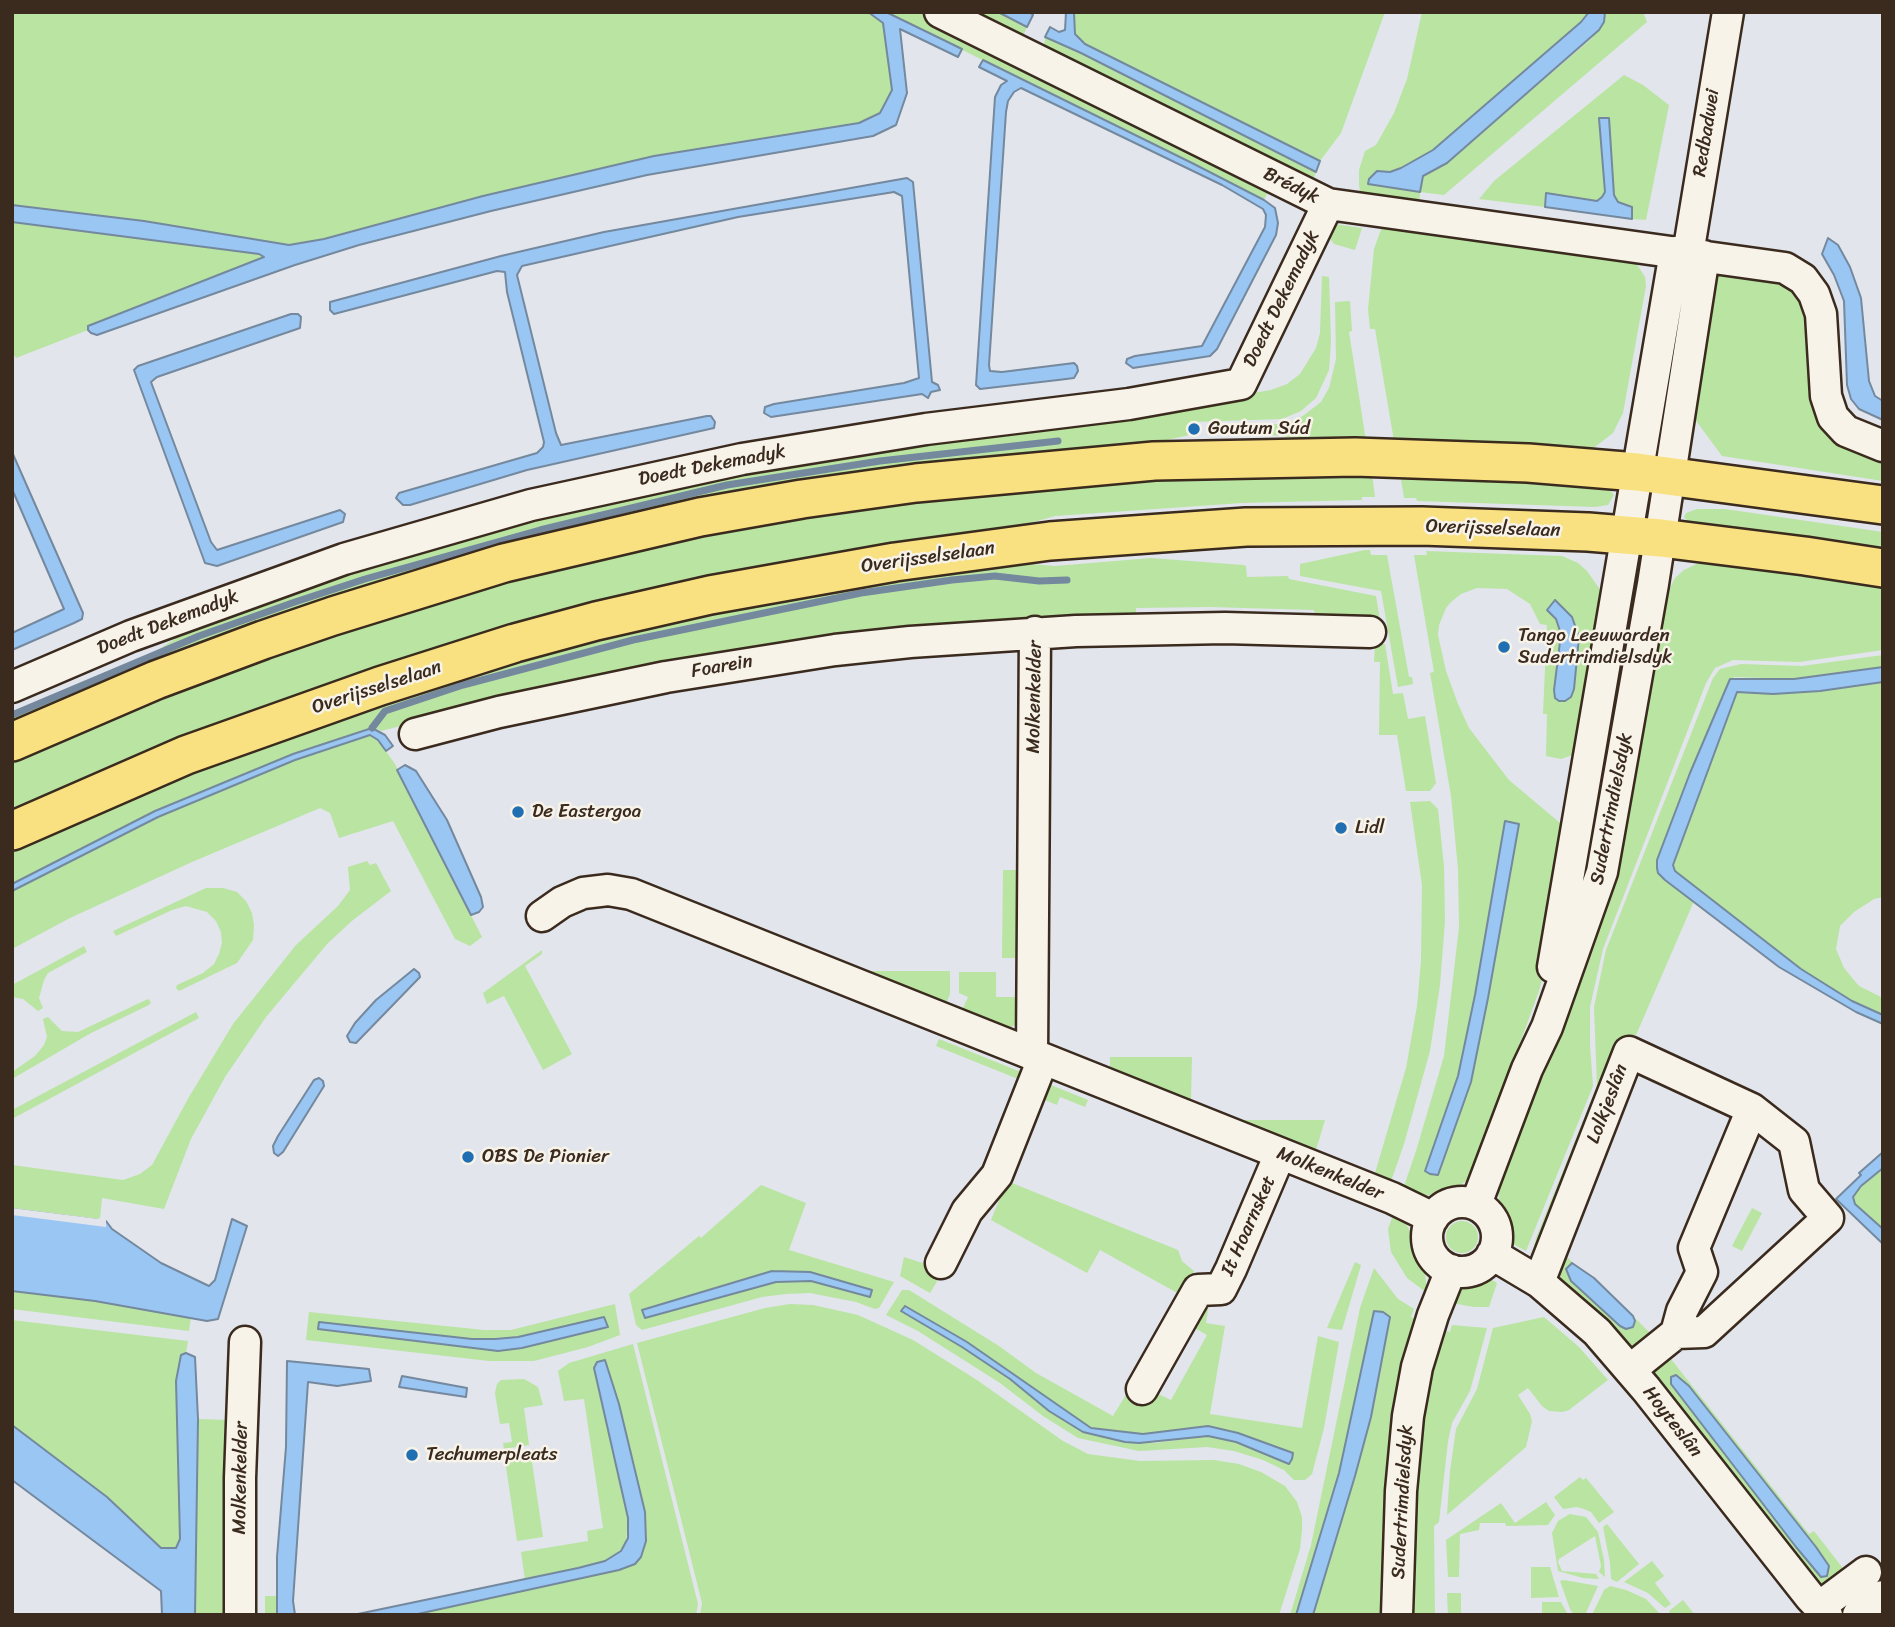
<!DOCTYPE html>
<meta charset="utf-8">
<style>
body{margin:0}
#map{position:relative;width:1895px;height:1627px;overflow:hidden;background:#e2e5eb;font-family:Sriracha,sans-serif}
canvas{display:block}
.frame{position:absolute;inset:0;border:14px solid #3b2a1e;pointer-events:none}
</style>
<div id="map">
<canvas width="1895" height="1627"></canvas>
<div class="frame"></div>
</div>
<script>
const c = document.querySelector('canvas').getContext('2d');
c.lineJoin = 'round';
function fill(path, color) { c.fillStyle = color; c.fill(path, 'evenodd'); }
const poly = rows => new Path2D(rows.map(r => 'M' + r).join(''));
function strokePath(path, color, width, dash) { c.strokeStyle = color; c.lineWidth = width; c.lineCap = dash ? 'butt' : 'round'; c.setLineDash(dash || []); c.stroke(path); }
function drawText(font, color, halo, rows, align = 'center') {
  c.font = font + ' Sriracha,sans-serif'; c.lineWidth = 5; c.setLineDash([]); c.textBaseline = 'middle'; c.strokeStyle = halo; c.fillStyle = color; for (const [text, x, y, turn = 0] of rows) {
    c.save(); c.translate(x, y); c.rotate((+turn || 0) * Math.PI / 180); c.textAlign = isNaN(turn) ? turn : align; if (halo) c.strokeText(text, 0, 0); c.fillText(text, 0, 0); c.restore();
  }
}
fill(poly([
 [12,12,868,12,883,23,892,90,880,113,859,123,654,156,483,196,324,239,288,245,144,221,12,205],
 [886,12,918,12,1270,188,1264,200],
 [970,12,998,12,1027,27,1024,34,1021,36],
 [1074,12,1385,12,1341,133,1320,161,1085,44,1075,34],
 [1422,12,1589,12,1581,22,1433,150,1401,168,1390,172,1422,176,1447,163,1591,39,1604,22,1605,12,1643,12,1647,22,1444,195,1420,192,1419,209,1361,198,1359,185,1359,170,1365,151,1376,145,1394,113,1407,79],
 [1045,37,1081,52,1316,172,1312,183,1044,47],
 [1624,75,1643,85,1669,105,1646,220,1632,219,1632,207,1618,202,1614,195,1608,118,1599,119,1605,192,1602,197,1597,201,1547,193,1545,207,1479,199,1494,181],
 [12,222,259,254,265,258,89,326,88,330,16,358,12,352],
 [1334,224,1362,228,1355,250,1334,244,1328,236],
 [1383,224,1630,258,1636,263,1645,277,1646,286,1623,413,1613,433,1592,449,1572,454,1394,441,1375,329,1370,329,1368,309,1374,249],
 [1709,268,1773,279,1798,295,1806,306,1815,391,1883,454,1883,481,1722,456,1694,418,1691,379],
 [1322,276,1329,277,1331,342,1329,370,1316,398,1301,411,1282,419,1193,422,1194,434,1126,449,799,487,12,728,12,713,158,650,176,638,271,601,469,530,701,476,1085,420,1271,390,1287,384,1300,374,1316,348,1320,333],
 [1350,301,1352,331,1349,332,1366,441,1345,444,1247,432,1247,426,1271,425,1294,421,1304,415,1321,402,1329,388,1336,359,1335,302],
 [1372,473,1375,497,1362,497,1362,500,1242,503,1055,516,1009,529,822,560,12,815,12,756,65,732,423,601,804,511,1154,474],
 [1400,473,1608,487,1614,495,1608,505,1595,507,1417,501,1416,498,1404,498],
 [1697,509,1725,509,1883,532,1883,553,1704,528,1689,523,1684,517,1686,513],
 [1365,550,1370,550,1371,555,1387,555,1409,677,1412,677,1413,684,1398,687,1381,591,1300,576,1300,564],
 [1426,551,1562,556,1578,563,1587,571,1599,588,1602,598,1578,753,1561,759,1546,756,1547,714,1543,714,1547,625,1540,624,1530,604,1507,589,1477,588,1461,594,1451,602,1446,608,1439,625,1438,635,1446,671,1458,704,1469,728,1509,780,1566,828,1547,959,1539,991,1473,1171,1468,1180,1460,1185,1423,1197,1402,1192,1416,1151,1444,1056,1459,927,1458,869,1451,796,1430,673,1434,672,1414,555,1427,555],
 [1556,619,1579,637,1554,690,1561,634],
 [1506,821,1519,824,1488,998,1471,1082,1438,1175,1425,1171,1458,1076,1475,995],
 [1151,558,1243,565,1246,566,1247,577,1288,576,1289,579,1376,596,1383,638,1315,619,1314,610,1209,607,1136,608,1136,618,515,697,381,731,377,729,293,754,155,811,12,884,12,847,316,720,621,629,989,561,1055,566],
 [1703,561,1883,581,1883,650,1799,662,1733,660,1715,668,1706,683,1603,949,1590,1007,1590,1046,1593,1086,1526,1251,1513,1244,1511,1225,1499,1199,1498,1185,1571,983,1664,600,1675,578,1684,570],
 [1628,582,1640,584,1609,756,1602,758],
 [1375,644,1385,644,1393,694,1403,693,1408,719,1425,716,1436,783,1430,791,1406,791,1397,735,1379,735,1380,662,1374,662],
 [1883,655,1883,667,1794,679,1734,677,1727,684,1657,860,1658,873,1694,901,1633,1042,1536,1256,1533,1250,1536,1238,1597,1086,1594,1007,1606,950,1713,678,1720,669,1741,664,1802,666],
 [1883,682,1883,897,1874,899,1854,912,1840,926,1836,949,1844,968,1859,986,1883,998,1883,1015,1852,1001,1801,969,1675,871,1673,865,1737,692,1820,691],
 [370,735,378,740,395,764,482,937,470,946,455,939,393,821,339,838,330,813,320,808,192,862,70,918,12,949,12,891,158,817,295,760],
 [1430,801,1438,809,1444,866,1445,921,1440,985,1430,1051,1404,1144,1389,1187,1353,1170,1353,1165,1375,1173,1406,1068,1417,1006,1421,961,1422,885,1410,802],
 [367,861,370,865,376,863,391,891,353,920,328,943,266,1017,225,1077,191,1139,164,1209,102,1198,100,1219,12,1208,12,1165,123,1180,140,1174,152,1165,189,1097,233,1024,296,945,338,906,350,890,348,867],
 [1003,870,1021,870,1021,958,1002,958],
 [206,888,223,888,237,892,246,901,252,913,254,925,253,940,237,963,179,991,176,988,177,985,203,973,214,964,219,954,222,943,221,932,216,921,207,912,186,906,172,910,116,936,113,931],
 [84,946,87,952,48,973,44,980,39,998,43,1008,38,1011,23,999,12,997,12,985],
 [542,950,542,954,525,966,572,1054,543,1070,504,996,487,1004,483,993],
 [871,971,950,971,950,994,944,1009,868,979],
 [959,972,996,972,996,997,1021,997,1019,1018,1015,1025,1005,1030,952,1012,955,1005,963,1008,968,997,959,993],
 [148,999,151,1002,149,1005,91,1033,12,1079,12,1072,35,1056,44,1045,47,1037,43,1019,45,1018,48,1017,62,1031,78,1032],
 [196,1012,199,1018,12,1119,12,1110],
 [939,1039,1026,1074,1023,1081,936,1046],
 [1110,1057,1192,1057,1191,1100,1110,1067],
 [1046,1083,1088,1100,1085,1107,1060,1097,1057,1105,1040,1098],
 [1238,1120,1325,1120,1316,1150],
 [1883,1168,1883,1229,1855,1204,1853,1196,1861,1186],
 [1007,1181,1178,1250,1182,1261,1194,1271,1181,1295,1100,1250,1087,1273,991,1220],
 [761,1185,806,1203,789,1250,894,1282,879,1308,875,1309,856,1302,810,1293,786,1294,762,1297,642,1330,636,1325,629,1294,699,1236,701,1238],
 [772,1271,810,1272,872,1290,870,1297,811,1281,776,1282,646,1318,642,1310],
 [1752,1208,1762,1213,1742,1251,1732,1246],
 [1393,1215,1406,1224,1412,1234,1415,1252,1425,1274,1427,1293,1407,1278,1391,1252,1388,1229],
 '1446 1237a16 16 0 1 1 32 0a16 16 0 1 1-32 0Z',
 [1558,1248,1635,1324,1633,1316,1654,1337,1635,1348,1622,1346,1556,1285],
 [904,1257,944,1270,930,1293,900,1276],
 [1355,1262,1361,1265,1342,1330,1327,1328],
 [1374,1268,1398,1299,1414,1309,1411,1317,1419,1321,1393,1422,1387,1464,1383,1615,1313,1615,1355,1476,1371,1417,1379,1374,1383,1312,1374,1311,1339,1473,1296,1615,1290,1615,1311,1545,1360,1308],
 [1492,1280,1497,1283,1489,1307,1474,1307,1452,1303,1455,1297,1464,1288],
 [902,1290,909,1290,999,1346,1036,1373,1113,1416,1127,1393,1148,1404,1154,1392,1171,1400,1207,1335,1191,1326,1205,1304,1209,1304,1206,1323,1225,1326,1210,1414,1302,1428,1318,1336,1339,1342,1324,1428,1312,1474,1305,1480,1294,1480,1284,1470,1263,1460,1234,1451,1207,1447,1139,1451,1078,1438,1043,1416,1000,1383,918,1331,886,1315],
 [901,1312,1012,1373,1091,1428,1143,1434,1208,1426,1238,1433,1293,1453,1289,1464,1236,1442,1208,1436,1155,1443,1125,1442,1049,1411,1010,1379,962,1347],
 [12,1291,94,1301,191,1318,189,1331,12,1309],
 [615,1304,620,1335,588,1347,534,1361,489,1361,306,1340,309,1312,484,1330,511,1330],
 [604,1317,608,1328,522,1348,472,1339,518,1337],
 [790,1304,813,1305,858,1315,913,1340,977,1380,1063,1441,1088,1454,1140,1461,1214,1460,1239,1464,1261,1472,1285,1486,1297,1502,1302,1517,1302,1530,1300,1549,1279,1615,700,1615,702,1603,637,1343,765,1308],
 [1544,1317,1579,1347,1608,1380,1569,1410,1562,1412,1549,1411,1542,1406,1528,1388,1518,1395,1530,1414,1532,1421,1526,1447,1447,1515,1450,1471,1456,1429,1477,1389,1493,1328],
 [12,1320,188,1341,186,1353,181,1355,180,1539,176,1548,161,1548,107,1497,12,1425],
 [1452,1325,1487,1328,1470,1391,1452,1423,1448,1441,1439,1522,1434,1526,1435,1615,1408,1615,1413,1474,1425,1392,1442,1330,1450,1332],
 [633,1344,698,1604,696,1615,556,1615,553,1613,547,1615,413,1615,619,1570,635,1564,645,1512,634,1471,594,1368,628,1518,626,1543,615,1556,605,1561,525,1580,521,1552,588,1541,587,1531,603,1528,584,1399,564,1401,558,1371,569,1363],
 [1667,1354,1809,1534,1814,1531,1849,1576,1822,1589,1651,1377,1653,1368],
 [1673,1376,1743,1455,1816,1547,1821,1576,1671,1385,1671,1377],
 [524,1379,538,1387,543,1405,524,1408,529,1445,504,1449,503,1443,512,1442,509,1423,500,1424,495,1393,497,1384,501,1380],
 [198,1419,231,1420,230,1615,195,1615],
 [531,1455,543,1537,517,1541,505,1460],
 [1580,1477,1583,1480,1586,1478,1614,1512,1599,1523,1591,1512,1584,1509,1577,1507,1563,1509,1554,1497],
 [1546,1502,1555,1515,1548,1525,1506,1526,1505,1523,1480,1523,1479,1530,1460,1534,1459,1577,1448,1577,1446,1540,1501,1503,1515,1523],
 [1570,1514,1586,1517,1598,1532,1604,1560,1605,1577,1599,1572,1601,1566,1595,1536,1559,1559,1558,1562,1562,1571,1596,1574,1599,1579,1583,1578,1558,1571,1552,1533,1558,1521],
 [1607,1524,1639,1564,1617,1582,1611,1579,1610,1563,1603,1527],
 [1652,1561,1664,1576,1655,1583,1671,1604,1665,1608,1648,1593,1624,1582],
 [1531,1567,1550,1567,1559,1597,1531,1598],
 [1564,1580,1598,1586,1585,1615,1574,1615,1570,1609,1560,1581],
 [1610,1586,1626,1590,1646,1599,1661,1615,1592,1615,1604,1590],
 [1447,1593,1461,1593,1461,1615,1448,1615],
 [265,1596,277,1596,277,1615,265,1615],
 [1683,1600,1695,1615,1670,1615,1669,1611],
 [1542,1602,1561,1602,1568,1615,1542,1615]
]), '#b9e4a2');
const water = poly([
 [868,12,886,12,962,49,958,57,900,29,907,93,896,125,873,136,647,175,491,211,359,245,295,265,97,335,91,333,88,330,88,326,264,257,259,254,12,222,12,205,144,221,289,245,324,239,483,196,654,156,859,123,880,113,892,90,883,23,868,12],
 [998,12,1030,12,1033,15,1027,27,998,12],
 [1066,12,1074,12,1075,34,1085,44,1320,161,1316,172,1081,53,1045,37,1050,27,1059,32,1065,30,1066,12],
 [1589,12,1605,12,1604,22,1599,30,1447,163,1423,176,1420,192,1368,184,1369,179,1377,171,1390,172,1401,168,1433,150,1581,22,1589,12],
 [983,60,1194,164,1264,200,1275,208,1278,223,1276,235,1217,349,1210,356,1133,368,1126,363,1127,359,1135,356,1202,346,1265,227,1266,215,1263,209,1222,185,1021,88,1014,92,1008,101,1006,112,989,365,990,371,1002,372,1074,363,1077,366,1078,371,1074,378,1058,380,980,389,976,385,995,97,1001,85,1007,81,979,67,983,60],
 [1599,118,1609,118,1614,195,1618,202,1632,207,1632,219,1545,207,1546,193,1597,201,1602,197,1605,192,1599,118],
 [907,178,913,182,932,382,938,385,940,390,931,392,928,398,922,394,771,417,764,413,765,407,774,404,904,383,919,378,902,196,894,192,738,217,522,266,517,275,556,433,561,445,707,416,711,416,715,422,714,428,527,470,410,505,403,505,396,498,399,493,537,453,543,447,544,442,507,292,505,272,497,271,334,314,330,310,330,302,501,256,604,232,907,178],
 [1828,238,1838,245,1850,267,1861,298,1869,381,1875,396,1883,401,1883,420,1859,409,1851,399,1847,385,1844,301,1834,275,1822,254,1828,238],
 [291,314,298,314,301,317,300,328,157,377,151,382,211,542,217,550,340,510,345,514,343,522,217,566,205,563,134,370,138,366,291,314],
 [12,452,83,613,82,619,74,623,12,650,12,633,64,609,12,489,12,452],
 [1555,600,1572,617,1579,637,1574,689,1571,697,1565,701,1559,701,1555,698,1554,690,1561,634,1556,619,1547,610,1555,600],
 [1883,667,1883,682,1820,691,1773,694,1737,692,1673,865,1675,871,1801,969,1852,1001,1883,1015,1883,1024,1856,1012,1779,967,1665,880,1658,873,1657,868,1657,860,1690,773,1730,679,1794,679,1883,667],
 [372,728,385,735,393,746,386,751,378,740,370,735,295,760,158,817,12,891,12,884,155,811,293,754,372,728],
 [405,765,416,771,447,820,481,897,483,907,479,912,471,915,397,770,405,765],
 [1505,821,1519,824,1488,998,1471,1082,1438,1175,1430,1174,1425,1171,1458,1076,1475,995,1505,821],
 [414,969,419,973,420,977,356,1043,350,1042,347,1036,355,1023,376,1000,414,969],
 [319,1078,323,1081,324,1086,283,1152,278,1156,274,1153,273,1146,278,1136,314,1080,319,1078],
 [1883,1152,1883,1168,1861,1186,1853,1197,1855,1204,1883,1229,1883,1244,1836,1199,1861,1175,1859,1173,1883,1152],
 [12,1209,106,1221,112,1229,161,1263,209,1286,215,1280,232,1219,247,1226,218,1319,207,1321,95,1301,12,1291,12,1209],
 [1572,1263,1594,1278,1633,1316,1635,1321,1633,1327,1626,1329,1620,1326,1571,1281,1566,1269,1572,1263],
 [772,1271,810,1272,872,1290,870,1297,811,1281,776,1282,645,1318,642,1310,772,1271],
 [905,1306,967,1342,1091,1428,1143,1434,1208,1426,1238,1433,1293,1453,1292,1459,1289,1464,1236,1442,1208,1436,1139,1443,1125,1442,1083,1432,1049,1411,1010,1379,962,1347,901,1311,905,1306],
 [1374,1311,1383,1312,1390,1317,1371,1417,1355,1476,1313,1615,1296,1615,1339,1473,1374,1311],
 [604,1317,608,1327,522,1348,498,1351,318,1329,319,1322,472,1339,495,1339,518,1337,604,1317],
 [186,1353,195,1357,198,1419,195,1615,162,1615,161,1591,12,1480,12,1425,107,1497,161,1548,176,1548,180,1539,176,1381,181,1355,186,1353],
 [605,1360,619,1404,645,1512,646,1541,641,1557,635,1564,619,1570,413,1615,353,1615,578,1568,605,1561,621,1551,628,1538,628,1518,594,1368,597,1362,605,1360],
 [287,1361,369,1369,371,1381,337,1386,308,1382,293,1601,295,1615,277,1615,277,1557,286,1447,287,1361],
 [1676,1375,1689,1386,1816,1547,1829,1566,1827,1576,1821,1577,1796,1547,1671,1384,1671,1377,1676,1375],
 [402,1376,467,1388,466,1397,399,1387,402,1376]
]);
fill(water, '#9ac6f4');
strokePath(water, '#74889e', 2);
fill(poly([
 [12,1208,99,1219,100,1217,106,1218,106,1227,12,1215]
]), '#e2e5eb');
strokePath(poly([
 [12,715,199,636,295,602,365,579,540,530,727,485,880,461,1058,441],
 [372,728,385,711,463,685,633,640,861,593,952,580,995,576,1039,581,1067,580]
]), '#74889e', 7);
const minor = poly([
 [940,12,1328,204,1785,268,1803,279,1814,294,1821,314,1826,396,1833,417,1846,431,1883,446],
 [1688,254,1728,12],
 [12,687,131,636,344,559,531,505,742,459,926,429,1129,404,1241,384,1328,204],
 [415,734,499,712,666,677,835,650,910,642,1076,631,1225,628,1370,632],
 [542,916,562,902,583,893,608,890,631,894,1392,1198,1433,1218],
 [1553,967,1675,252],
 [1032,1055,1035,632],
 '1427 1237a35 35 0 1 1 70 0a35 35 0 1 1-70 0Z',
 [1476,1204,1527,1069,1547,1027,1602,872,1653,584,1704,256],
 [1492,1254,1539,1282,1597,1332,1646,1389,1810,1597,1827,1615],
 [941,1263,967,1211,997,1175,1043,1059],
 [1539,1282,1629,1052,1752,1109],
 [1630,1370,1676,1333,1704,1332,1828,1218,1804,1190,1794,1142,1752,1109,1694,1248,1702,1272,1682,1311,1676,1333],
 [1142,1389,1198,1290,1221,1289,1231,1269,1280,1154],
 [1819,1607,1866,1572],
 [240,1615,240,1478,245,1342],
 [1397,1615,1401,1491,1408,1416,1417,1367,1433,1315,1451,1270],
 [1858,1615,1883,1596]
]);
const major = poly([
 [12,742,156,680,263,640,333,616,504,563,700,517,802,499,916,483,1154,461,1355,457,1528,463,1637,472,1883,505],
 [12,831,186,755,380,686,515,643,596,621,710,595,895,562,1050,541,1147,534,1246,527,1422,526,1588,532,1661,538,1805,556,1883,568]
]);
strokePath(minor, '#3b2a1e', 35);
strokePath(major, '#3b2a1e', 42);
strokePath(minor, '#f7f3e8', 30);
strokePath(major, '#f9e181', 37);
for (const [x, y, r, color] of [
 [1194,429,7,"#1f6fb2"],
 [1504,647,7,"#1f6fb2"],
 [518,812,7,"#1f6fb2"],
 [1341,828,7,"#1f6fb2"],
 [468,1157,7,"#1f6fb2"],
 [412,1455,7,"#1f6fb2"]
]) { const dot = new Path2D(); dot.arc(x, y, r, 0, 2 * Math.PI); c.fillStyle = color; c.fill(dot); strokePath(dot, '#f7f3e8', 2.5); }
drawText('19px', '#3b2a1e', '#f7f3e8', [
 ["Redbadwei",1707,133,-81],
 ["Brédyk",1291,186,26],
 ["Doedt Dekemadyk",1282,299,-64],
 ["Doedt Dekemadyk",712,466,-11],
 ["Overijsselselaan",1493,529,2],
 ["Overijsselselaan",928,558,-8],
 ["Doedt Dekemadyk",168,623,-21],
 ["Foarein",722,667,-10],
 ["Overijsselselaan",377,688,-18],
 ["Molkenkelder",1035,697,-89],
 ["Sudertrimdielsdyk",1612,809,-79],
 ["Lolkjeslân",1608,1104,-69],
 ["Molkenkelder",1330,1174,22],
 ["It Hoarnsket",1249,1226,-66],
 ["Hoyteslân",1672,1422,52],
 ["Molkenkelder",241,1478,-89],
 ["Sudertrimdielsdyk",1403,1502,-87]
]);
drawText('19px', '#3b2a1e', '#f7f3e8', [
 ["Goutum Súd",1208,429],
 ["Tango Leeuwarden",1518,636],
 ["Sudertrimdielsdyk",1518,658],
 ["De Eastergoa",532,812],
 ["Lidl",1355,828],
 ["OBS De Pionier",482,1157],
 ["Techumerpleats",426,1455]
], 'left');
</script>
